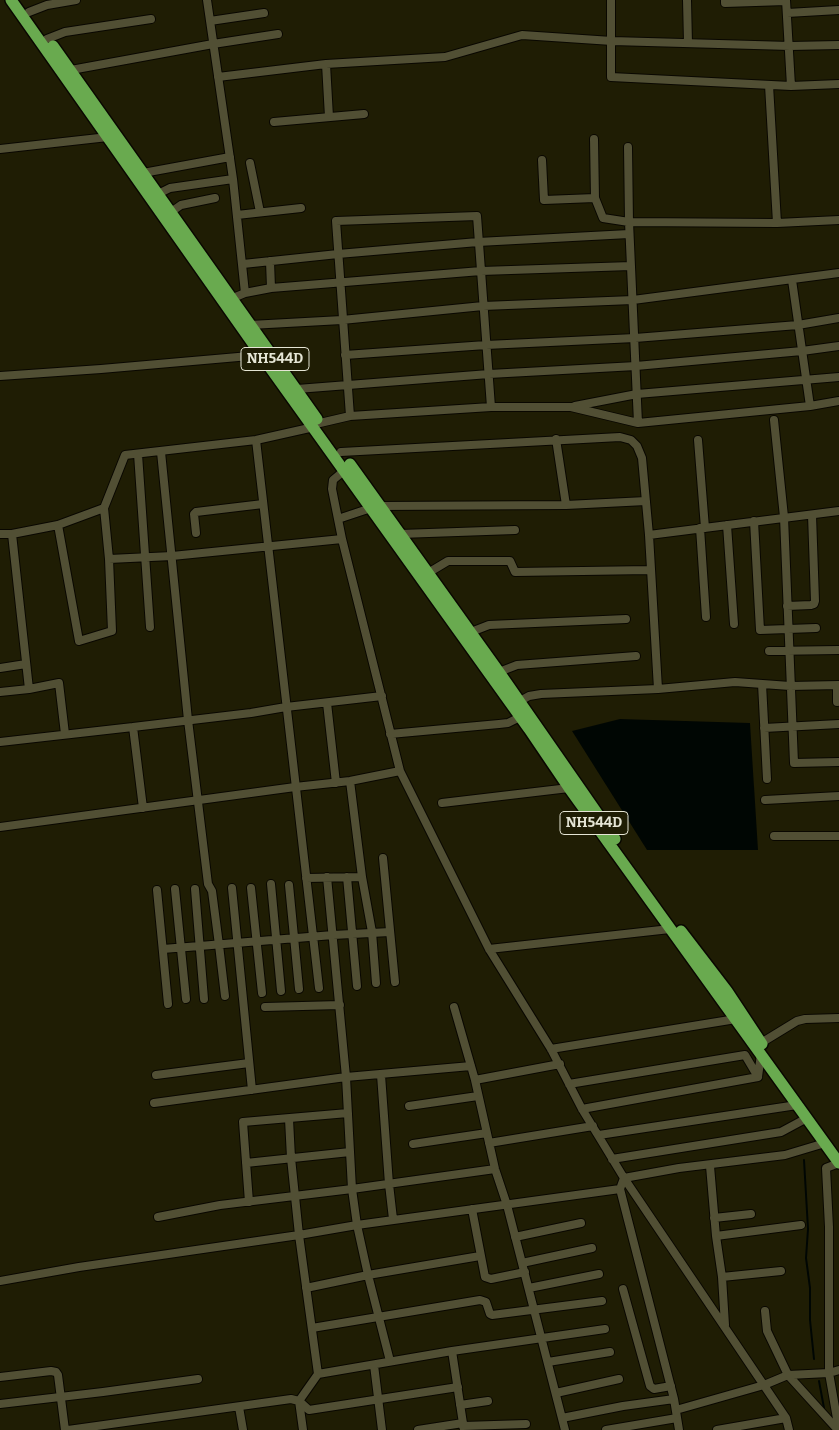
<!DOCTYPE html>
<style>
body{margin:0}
canvas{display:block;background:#1f1d04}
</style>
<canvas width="839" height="1430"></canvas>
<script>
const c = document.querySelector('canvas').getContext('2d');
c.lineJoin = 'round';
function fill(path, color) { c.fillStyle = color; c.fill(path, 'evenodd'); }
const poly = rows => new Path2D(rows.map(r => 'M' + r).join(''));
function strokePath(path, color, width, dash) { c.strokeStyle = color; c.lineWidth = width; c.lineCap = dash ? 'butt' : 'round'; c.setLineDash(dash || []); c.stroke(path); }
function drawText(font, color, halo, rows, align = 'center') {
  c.font = font + ' Bitter,serif'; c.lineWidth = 5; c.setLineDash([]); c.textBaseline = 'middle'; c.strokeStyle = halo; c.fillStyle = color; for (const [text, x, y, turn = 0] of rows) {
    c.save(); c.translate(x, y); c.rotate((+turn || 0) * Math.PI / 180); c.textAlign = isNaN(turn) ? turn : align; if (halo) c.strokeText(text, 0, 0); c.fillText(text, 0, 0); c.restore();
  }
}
fill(poly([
 [620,719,750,723,758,850,647,850,572,731]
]), '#000603');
strokePath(poly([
 [804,1160,808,1229,806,1258,810,1288,810,1320,814,1359],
 [819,1381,824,1408]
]), '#000603', 2);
const minor = poly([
 [207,0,233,179,245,293],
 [611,0,611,77,791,86,839,84],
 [687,0,688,43],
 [725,0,725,3,786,1],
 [786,0,791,86],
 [29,12,47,5,76,0],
 [787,13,839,10],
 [210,21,264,13],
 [47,39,65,32,151,19],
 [326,64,329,117],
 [71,70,213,44,278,34],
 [218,77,326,64,445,57,522,35,612,41,790,46,839,45],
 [769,85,777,223],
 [274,122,364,114],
 [594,139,595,198],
 [628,147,629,222,638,423],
 [0,149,108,137],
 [542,160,544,200,595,198,603,218,629,222,777,223,839,220],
 [250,163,260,212],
 [143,173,230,157],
 [158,194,170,188,233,179],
 [171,212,181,205,215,198],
 [237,215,301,208],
 [270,261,271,288],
 [243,264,338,254,478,242,629,234],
 [792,280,810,406],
 [233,298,245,293,271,288,481,271,631,266],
 [250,325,342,320,483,306,633,300,839,273],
 [345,355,486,345,635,338,798,325,839,318],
 [0,376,101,369,261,355],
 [297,389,489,374,636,366,802,351,839,346],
 [575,406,637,394,839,377],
 [350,416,336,221,477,216,491,407],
 [774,420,784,517,794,763,839,762],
 [320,423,350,416,491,407,571,407,638,423,810,406,839,401],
 [556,439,566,505],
 [256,440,319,988],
 [698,440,705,528],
 [161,452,188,720,208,884,212,891,219,945,225,996],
 [341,452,620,437,631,440,637,446,642,458,649,535,658,689],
 [138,454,150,627],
 [345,470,333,480,332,489,342,539,400,771,489,949,551,1049,582,1109,624,1178,786,1418,789,1430],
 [380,506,566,505,646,501],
 [338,519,371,508],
 [754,521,760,630,816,628],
 [58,525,79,641,112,631,109,559,104,508],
 [727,525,734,624],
 [700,528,706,617],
 [196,533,194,514,196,512,263,504],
 [0,534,12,534,58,525,104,508,125,455,256,440,314,427],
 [12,534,29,689],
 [400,534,515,530],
 [649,535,839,511],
 [109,559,172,556,342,539],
 [428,573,448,561,510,561,515,572,650,570],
 [787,606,811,605,814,604,815,601,812,515],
 [471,632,489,625,626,619],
 [769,651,839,650],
 [0,668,26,664],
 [499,672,517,665,636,656],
 [762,684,767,779],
 [0,692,29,689,59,683,65,734],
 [520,701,529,696,541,694,658,689,735,682,790,686,839,685],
 [837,702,837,686],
 [327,703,336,783],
 [133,727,143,808],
 [764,728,839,724],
 [390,734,499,724,508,723,520,717],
 [0,742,133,727,251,713,286,707,382,696],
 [350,781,362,877,372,932,376,983],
 [765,800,839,796],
 [442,803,569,788],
 [0,827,295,787,350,781,400,771],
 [774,836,839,836],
 [383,858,395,982],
 [327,877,346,1077,352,1189,357,1225,368,1275,390,1361],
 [347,877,357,986],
 [306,878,362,877],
 [271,884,281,991],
 [289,885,299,989],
 [232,888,252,1090],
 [251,888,262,993],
 [175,889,186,999],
 [195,889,204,999],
 [157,890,168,1004],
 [163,949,333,935,390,932],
 [489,949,670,929],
 [265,1007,340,1005],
 [454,1007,475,1080,495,1169,507,1205,565,1430],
 [761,1043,797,1021,805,1019,839,1018],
 [551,1049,736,1019],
 [156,1075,249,1063],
 [381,1075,389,1184,393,1219],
 [475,1080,560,1064],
 [569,1084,745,1055,758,1077],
 [154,1103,346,1077,471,1066],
 [409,1106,478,1096],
 [582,1109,758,1077,761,1054],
 [289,1119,291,1158,299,1235,318,1374,299,1401,303,1430],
 [599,1135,797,1105],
 [489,1143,593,1126],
 [413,1144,487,1133],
 [612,1159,781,1132,807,1118],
 [246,1163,350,1152],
 [710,1166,716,1236,722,1277,725,1325],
 [249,1202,243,1122,348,1113],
 [472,1209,485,1277,491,1279,525,1272],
 [158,1217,220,1205,352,1189,495,1169],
 [714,1218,751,1214],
 [716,1236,801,1225],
 [515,1237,581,1223],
 [522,1263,592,1248],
 [722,1277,781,1271],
 [0,1281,79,1267,299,1235,357,1225,620,1189],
 [306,1288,368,1275,480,1256],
 [529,1288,599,1274],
 [623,1289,650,1386,654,1389,671,1386],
 [765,1311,767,1331,788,1375,838,1430],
 [312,1328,480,1300,486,1302,490,1314,492,1315,602,1301],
 [452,1351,464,1430],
 [548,1362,610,1352],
 [374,1365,382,1430],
 [318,1374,452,1351,605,1329],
 [0,1377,51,1371,56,1372,58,1375,65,1430],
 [556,1393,619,1379],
 [0,1404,103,1392,198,1379],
 [460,1405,488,1401],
 [239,1407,243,1430],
 [676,1410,764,1385,788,1375,829,1373,839,1370],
 [562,1418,623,1406,674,1399],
 [463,1426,526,1424],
 [68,1430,291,1399,299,1401,309,1410,458,1387],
 [418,1430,463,1423],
 [606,1430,677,1418],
 [679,1430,674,1399,620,1189,624,1178,679,1168,785,1155,825,1143],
 [717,1430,786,1418],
 [839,1430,829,1373,829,1227,826,1168,839,1163]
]);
const highway = poly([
 [11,0,261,355,529,729,569,788,839,1163],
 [53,46,317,419],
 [350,464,499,672,615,839],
 [681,931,727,991,762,1044]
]);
strokePath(minor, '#090700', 10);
strokePath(highway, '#090700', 14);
strokePath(minor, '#514f34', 8);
strokePath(highway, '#69aa4f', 11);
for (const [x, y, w] of [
 [275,359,68],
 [594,823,68]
]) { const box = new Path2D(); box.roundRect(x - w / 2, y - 11.5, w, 23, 4); c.fillStyle = '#1f1d04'; c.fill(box); strokePath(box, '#e5e5d5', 1); }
drawText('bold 14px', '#e5e5d5', null, [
 ["NH544D",275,359],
 ["NH544D",594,823]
]);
</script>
